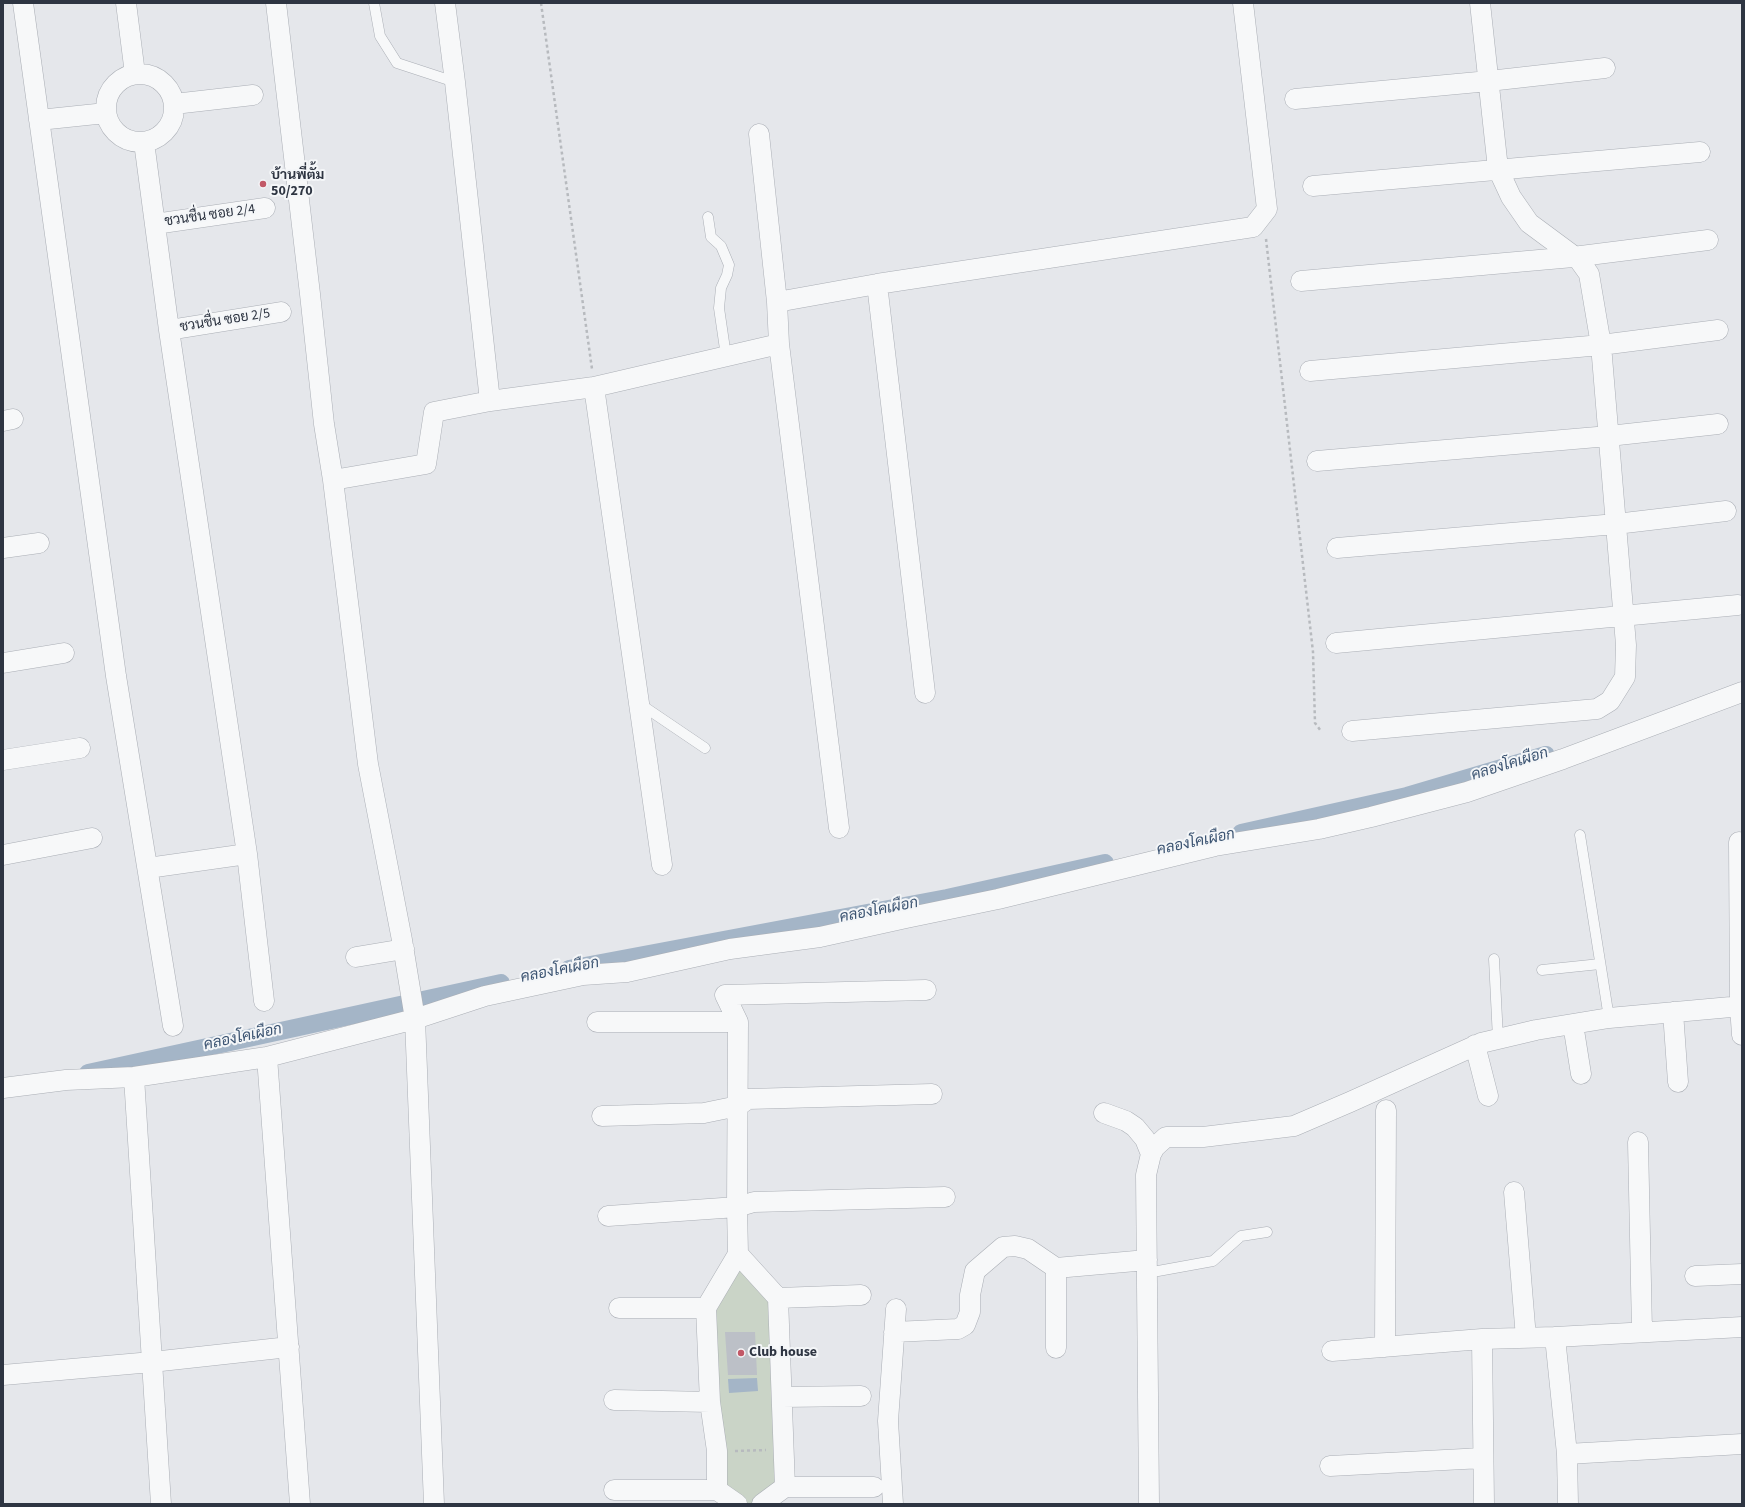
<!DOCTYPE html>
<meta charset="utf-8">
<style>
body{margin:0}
#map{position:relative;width:1745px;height:1507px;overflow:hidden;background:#e5e7eb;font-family:"Source Sans 3",sans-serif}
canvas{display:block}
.frame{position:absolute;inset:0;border:4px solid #2e3542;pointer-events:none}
</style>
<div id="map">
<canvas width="1745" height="1507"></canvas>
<div class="frame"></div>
</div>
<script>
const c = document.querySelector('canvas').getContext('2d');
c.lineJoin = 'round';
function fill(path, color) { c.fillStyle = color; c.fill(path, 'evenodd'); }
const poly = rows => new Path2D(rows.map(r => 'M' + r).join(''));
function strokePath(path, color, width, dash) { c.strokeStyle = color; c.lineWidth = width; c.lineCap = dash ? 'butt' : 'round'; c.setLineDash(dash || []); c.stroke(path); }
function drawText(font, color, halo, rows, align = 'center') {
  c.font = font + ' "Source Sans 3",Sarabun,sans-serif'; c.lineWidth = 4; c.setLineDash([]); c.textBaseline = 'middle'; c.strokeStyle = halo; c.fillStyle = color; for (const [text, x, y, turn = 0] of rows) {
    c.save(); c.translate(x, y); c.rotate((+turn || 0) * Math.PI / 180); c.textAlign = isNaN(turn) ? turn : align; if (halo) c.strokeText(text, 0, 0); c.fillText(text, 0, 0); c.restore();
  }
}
fill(poly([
 [738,1254,778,1298,785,1487,762,1504,737,1504,717,1490,706,1308]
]), '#cad4c7');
fill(poly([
 [757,1378,758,1391,729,1393,728,1379]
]), '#a4b5c7');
strokePath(poly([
 [1241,833,1407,796,1546,755],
 [569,969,947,898,1105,863],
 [88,1073,501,983]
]), '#a4b5c7', 18);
fill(poly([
 [725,1332,755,1332,757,1375,728,1375]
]), '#bcc0c7');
const lane = poly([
 [374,3,380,36,397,63,455,82],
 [708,217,711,237,721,246,729,265,727,275,721,288,719,308,726,356],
 [640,704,705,748],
 [1580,835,1609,1018],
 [1494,959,1498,1039],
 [1542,970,1600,964],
 [1147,1273,1213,1261,1241,1236,1267,1232]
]);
const street = poly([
 [23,3,116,676,173,1026],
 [126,3,135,74],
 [276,3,310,294,324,424,333,480,368,764,402,940,415,1019,434,1504],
 [445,3,455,82,490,401],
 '106 108a34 34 0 1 1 68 0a34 34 0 1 1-68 0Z',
 [1295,99,1489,81,1605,68],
 [174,104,253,95],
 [39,120,106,113],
 [759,134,777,302,779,344,839,828],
 [144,142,169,330,247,854,264,1001],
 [1313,186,1700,152],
 [155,224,265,208],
 [1301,281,1573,257,1708,240],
 [877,284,925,693],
 [777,302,877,284,1253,227,1267,209,1243,3],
 [169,330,281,312],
 [1310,371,1601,345,1718,330],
 [594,387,662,865],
 [3,421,13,419],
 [1317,461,1609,436,1718,424],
 [333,480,426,464,434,412,490,401,594,387,779,344],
 [3,548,39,543],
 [1337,548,1616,524,1726,511],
 [1336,643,1738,605],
 [3,663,64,653],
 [1352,731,1597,709,1610,701,1625,677,1626,645,1601,345,1589,274,1579,260,1529,223,1511,197,1498,169,1480,3],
 [3,760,80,748],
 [1739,842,1740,1006,1742,1035],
 [3,855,92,838],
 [148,868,247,854],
 [356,957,404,949],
 [1673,1012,1678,1082],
 [597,1022,738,1022],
 [1573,1024,1581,1074],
 [1475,1045,1488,1096],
 [267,1057,300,1504],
 [134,1077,161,1504],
 [3,1088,66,1080,134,1077,267,1057,415,1019,485,996,583,975,627,972,730,949,820,937,906,918,998,899,1215,846,1319,829,1371,817,1467,792,1563,759,1742,692],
 [1104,1113,1126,1121,1135,1127,1145,1139,1151,1154],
 [602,1116,704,1113,738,1106,748,1099,932,1094],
 [1638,1142,1642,1331],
 [1514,1192,1526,1338],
 [608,1216,737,1207,754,1202,945,1197],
 [738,1254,778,1298,785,1487,762,1504],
 [1695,1276,1742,1274],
 [778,1298,861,1295],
 [619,1308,706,1308],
 [894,1332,958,1329,965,1325,970,1312,970,1295,975,1271,1003,1247,1015,1246,1028,1249,1056,1268,1147,1260],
 [1555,1337,1567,1454,1568,1504],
 [1482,1339,1484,1504],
 [1385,1347,1386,1110],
 [1056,1348,1056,1268],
 [1332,1351,1482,1339,1555,1337,1742,1327],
 [3,1375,152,1362,289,1347],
 [782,1397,861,1396],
 [614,1400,710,1402],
 [1567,1454,1742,1444],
 [1330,1466,1483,1458],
 [785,1487,874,1487],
 [614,1490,717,1490],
 [737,1504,717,1490,717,1451,710,1402,706,1308,738,1254,737,1207,738,1022,725,995,926,990],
 [893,1504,888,1421,896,1309],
 [1149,1504,1146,1175,1151,1154,1155,1147,1166,1137,1203,1137,1294,1126,1350,1102,1481,1043,1536,1030,1609,1018,1742,1006]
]);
strokePath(lane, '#aaaeb5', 11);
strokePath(street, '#aaaeb5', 21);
strokePath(poly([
 [541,3,592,369],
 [1266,239,1313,652,1315,723,1321,731],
 [735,1451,766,1450]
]), '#b7babe', 2.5, [3, 3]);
strokePath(lane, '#f7f8f9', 10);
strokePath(street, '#f7f8f9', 20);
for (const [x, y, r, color] of [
 [263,184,4,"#c25867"],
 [741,1353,4,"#c25867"]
]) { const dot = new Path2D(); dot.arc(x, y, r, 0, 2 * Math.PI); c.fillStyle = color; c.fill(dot); strokePath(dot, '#f4f6f8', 1.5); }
drawText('bold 14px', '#2e3542', '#f4f6f8', [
 ["บ้านพี่ตั้ม",271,176],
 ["50/270",271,192],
 ["Club house",749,1353]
], 'left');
drawText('14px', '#2e3542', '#f4f6f8', [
 ["ชวนชื่น ซอย 2/4",210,216,-8],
 ["ชวนชื่น ซอย 2/5",225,321,-9]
]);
drawText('italic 15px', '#3c5472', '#f4f6f8', [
 ["คลองโคเผือก",1510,765,-17],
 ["คลองโคเผือก",1196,843,-12],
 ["คลองโคเผือก",879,911,-11],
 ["คลองโคเผือก",560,971,-11],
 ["คลองโคเผือก",243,1038,-12]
]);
</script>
